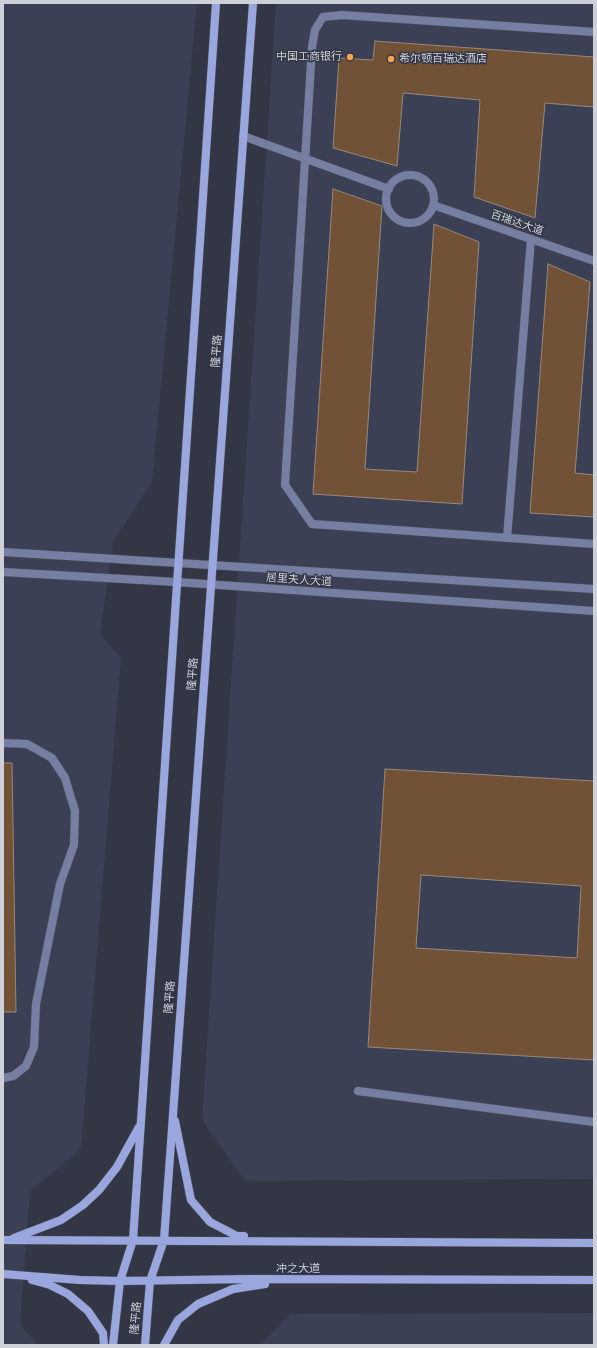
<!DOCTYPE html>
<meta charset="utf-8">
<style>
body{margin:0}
#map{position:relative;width:597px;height:1348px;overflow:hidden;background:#323645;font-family:"PT Sans Narrow",sans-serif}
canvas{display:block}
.frame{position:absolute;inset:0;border:4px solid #ced1da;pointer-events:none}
</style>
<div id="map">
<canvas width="597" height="1348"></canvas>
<div class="frame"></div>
</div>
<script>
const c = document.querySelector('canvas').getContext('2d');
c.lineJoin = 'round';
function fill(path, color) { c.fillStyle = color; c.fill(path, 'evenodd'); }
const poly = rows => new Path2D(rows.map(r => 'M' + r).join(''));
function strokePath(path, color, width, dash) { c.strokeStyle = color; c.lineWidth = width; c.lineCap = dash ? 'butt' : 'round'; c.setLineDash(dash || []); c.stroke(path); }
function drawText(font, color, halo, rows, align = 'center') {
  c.font = font + ' "PT Sans Narrow","Noto Sans SC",sans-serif'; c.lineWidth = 3; c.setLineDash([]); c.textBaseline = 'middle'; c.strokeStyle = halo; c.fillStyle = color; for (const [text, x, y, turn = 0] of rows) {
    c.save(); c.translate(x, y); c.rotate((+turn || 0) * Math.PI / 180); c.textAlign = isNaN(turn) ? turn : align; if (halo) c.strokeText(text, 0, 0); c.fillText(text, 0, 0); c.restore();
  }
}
fill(poly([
 [3,3,197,3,152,482,113,542,100,634,121,658,81,1149,30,1191,20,1324,38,1345,3,1345],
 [276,3,594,3,594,1179,245,1181,202,1120],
 [594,1313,594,1345,260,1345,290,1314]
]), '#3b4055');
const building = poly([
 [375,41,594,57,594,107,545,103,535,218,474,197,480,100,403,93,397,166,333,148,339,58,373,60,375,41],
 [333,189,382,206,365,469,417,472,434,224,479,242,462,504,313,494,333,189],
 [548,264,590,282,575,473,594,475,594,517,530,513,548,264],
 [3,763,12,763,16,1012,3,1012,3,763],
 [385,769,594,781,594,1060,368,1047,385,769],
 [421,875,581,886,577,958,416,948,421,875]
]);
fill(building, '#725236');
strokePath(building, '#98887b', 1);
const service = poly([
 [594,32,342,15,323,17,315,30,312,47,285,485,312,524,594,544],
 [243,136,389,189],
 '386 199a24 24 0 1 1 48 0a24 24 0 1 1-48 0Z',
 [433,205,594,261],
 [3,743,27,744,52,758,65,778,75,811,74,845,60,884,36,1004,34,1047,26,1066,13,1076,3,1078],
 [358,1091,594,1122]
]);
const pedestrian = poly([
 [507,538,531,239]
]);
const tertiary = poly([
 [3,552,594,589],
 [3,572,176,582,594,611]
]);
const secondary = poly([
 [175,1121,191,1200,210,1222,237,1236,244,1236],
 [14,1238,61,1220,83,1205,99,1190,117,1167,139,1127],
 [3,1240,594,1243],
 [3,1274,80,1280,120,1281,249,1279,594,1280],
 [32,1280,50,1285,68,1294,88,1311,103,1333,104,1345],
 [113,1345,120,1281,133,1240,216,3],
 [145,1345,150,1281,164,1240,253,3],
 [164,1345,178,1320,198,1304,233,1289,265,1284]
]);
strokePath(service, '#4e5260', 9);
strokePath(pedestrian, '#4e5260', 9);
strokePath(tertiary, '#4e5260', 9);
strokePath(secondary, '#4e5260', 9);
strokePath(service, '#767fa1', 8);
strokePath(pedestrian, '#767fa1', 8);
strokePath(tertiary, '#767fa1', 8);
strokePath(secondary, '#9aa7de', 8);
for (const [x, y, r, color] of [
 [350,57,4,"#f9a04c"],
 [391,59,4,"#f9a04c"]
]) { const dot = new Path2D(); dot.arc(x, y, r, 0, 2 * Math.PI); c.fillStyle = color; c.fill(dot); strokePath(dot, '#323645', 1.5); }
drawText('11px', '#ced1da', '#323645', [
 ["中国工商银行",342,57],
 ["希尔顿百瑞达酒店",399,59,"left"]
], 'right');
drawText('11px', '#ced1da', '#323645', [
 ["百瑞达大道",517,223,19],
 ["隆平路",217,351,-86],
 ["居里夫人大道",299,580,4],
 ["隆平路",193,674,-86],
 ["隆平路",170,997,-86],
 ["冲之大道",298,1269],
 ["隆平路",136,1318,-85]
]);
</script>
